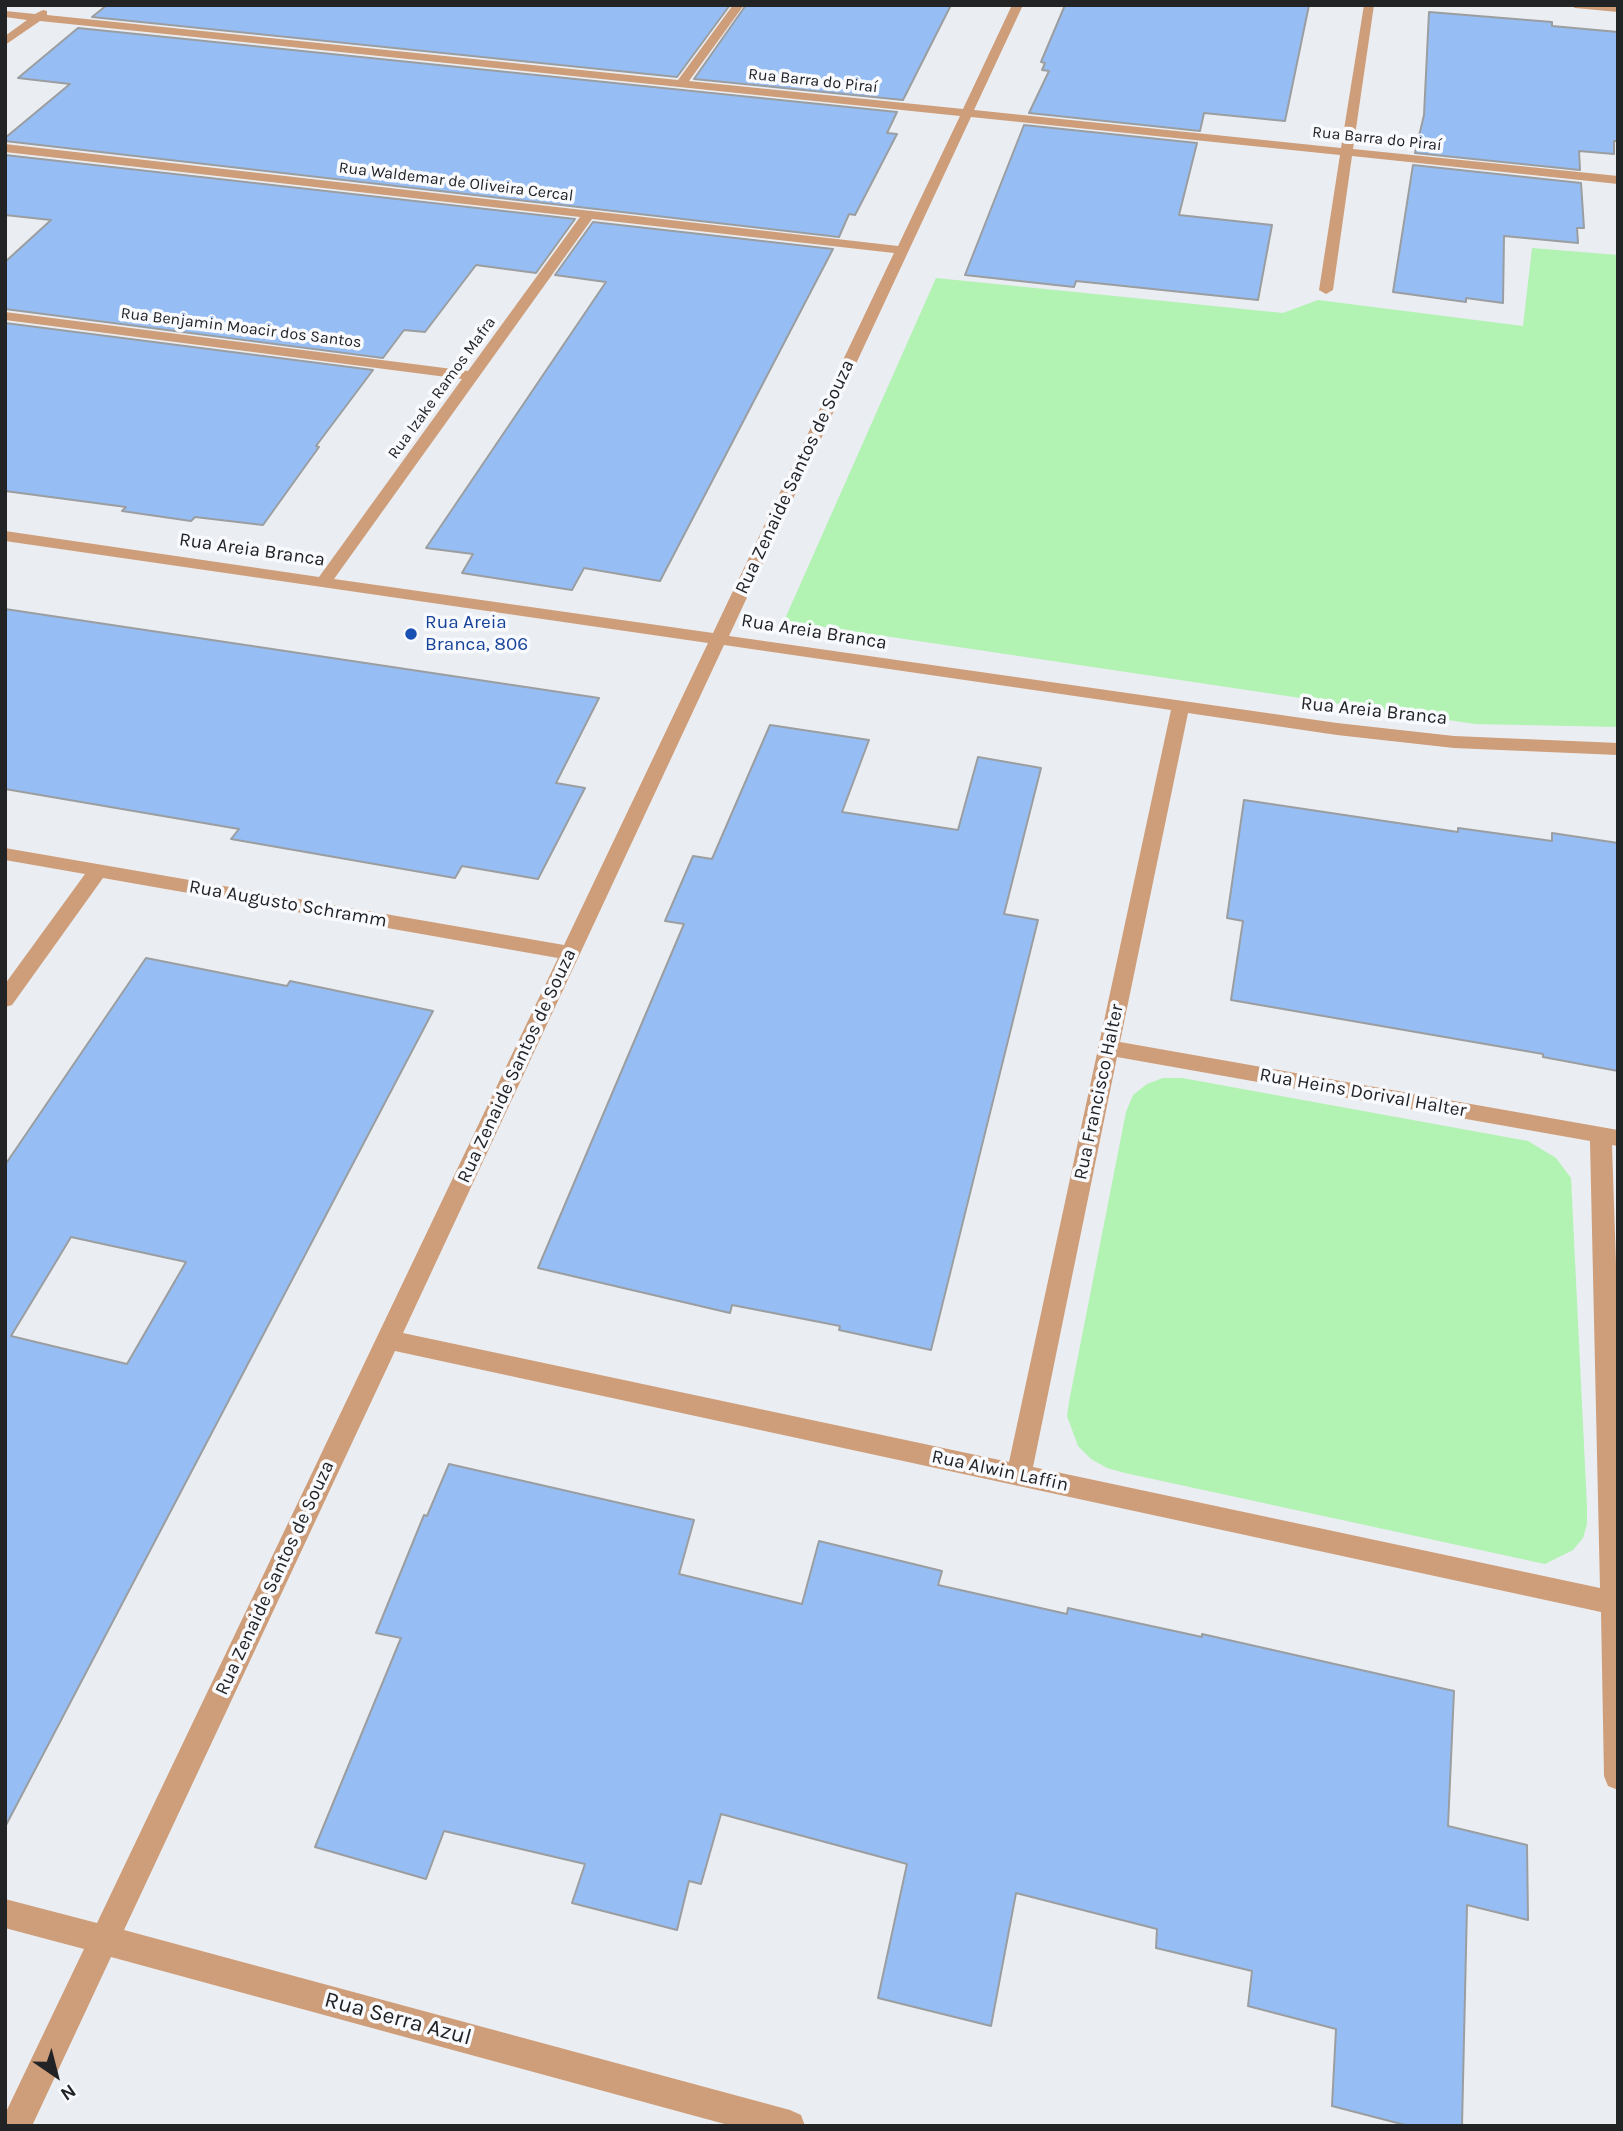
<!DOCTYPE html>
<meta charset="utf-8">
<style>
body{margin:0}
#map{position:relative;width:1623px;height:2131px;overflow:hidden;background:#eaedf1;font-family:Karla,sans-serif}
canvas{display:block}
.frame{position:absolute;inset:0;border:7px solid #222325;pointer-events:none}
.north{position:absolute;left:21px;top:2040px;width:70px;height:70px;-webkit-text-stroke:5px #f8fafe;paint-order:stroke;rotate:145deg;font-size:19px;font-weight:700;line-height:28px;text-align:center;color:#222325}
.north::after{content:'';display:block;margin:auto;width:24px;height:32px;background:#222325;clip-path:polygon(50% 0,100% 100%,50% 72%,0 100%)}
</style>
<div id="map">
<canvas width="1623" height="2131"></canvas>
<div class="frame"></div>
<div class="north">N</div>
</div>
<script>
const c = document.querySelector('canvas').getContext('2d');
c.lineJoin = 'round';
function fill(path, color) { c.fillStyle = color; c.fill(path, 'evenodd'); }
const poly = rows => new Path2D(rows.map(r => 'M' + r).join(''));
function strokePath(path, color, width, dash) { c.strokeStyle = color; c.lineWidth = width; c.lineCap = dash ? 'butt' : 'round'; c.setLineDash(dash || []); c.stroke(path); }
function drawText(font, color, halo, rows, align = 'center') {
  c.font = font + ' Karla,sans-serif'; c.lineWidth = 7; c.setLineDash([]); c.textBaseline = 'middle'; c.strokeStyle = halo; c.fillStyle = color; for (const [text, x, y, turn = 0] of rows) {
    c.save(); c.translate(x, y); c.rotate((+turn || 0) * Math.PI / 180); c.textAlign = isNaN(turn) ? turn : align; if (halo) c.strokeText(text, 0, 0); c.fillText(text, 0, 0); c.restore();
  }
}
fill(poly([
 [1532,248,1618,255,1618,727,1475,724,784,621,936,278,1283,313,1318,300,1523,326],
 [1163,1078,1182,1078,1528,1141,1556,1158,1571,1178,1587,1507,1587,1524,1583,1538,1573,1550,1545,1564,1125,1473,1107,1468,1091,1459,1078,1446,1067,1416,1069,1402,1126,1112,1133,1095,1147,1084]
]), '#b2f2b3');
const building = poly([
 [107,5,730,5,677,77,92,17,107,5],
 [746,5,951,5,903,100,694,79,746,5],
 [1065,5,1309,5,1285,121,1204,113,1200,131,1029,113,1049,71,1042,70,1045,63,1041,62,1065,5],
 [1429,12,1552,22,1552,26,1618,32,1618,141,1614,141,1614,154,1579,151,1580,170,1415,153,1424,115,1429,12],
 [78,28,897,112,887,133,897,134,855,215,849,214,839,237,5,141,5,138,70,84,18,78,78,28],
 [1024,125,1197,143,1179,215,1272,225,1258,300,1076,281,1074,287,965,275,1024,125],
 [5,155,575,219,536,273,476,265,425,332,404,330,383,358,5,309,5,262,51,220,5,215,5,155],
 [1413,165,1581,183,1584,228,1577,228,1578,243,1504,236,1503,303,1466,298,1466,302,1393,292,1413,165],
 [593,222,833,249,660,581,584,568,572,590,462,573,473,554,426,548,606,282,555,275,593,222],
 [5,323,373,370,316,446,319,447,263,525,195,517,191,521,122,511,126,507,5,491,5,323],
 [5,609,599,698,556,783,585,788,538,879,462,866,455,878,231,839,239,829,5,789,5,609],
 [770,725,869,740,842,812,958,830,978,757,1041,768,1004,914,1038,920,931,1350,839,1330,840,1326,732,1305,730,1313,538,1268,684,924,665,921,693,856,712,859,770,725],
 [1244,800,1458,832,1458,828,1552,841,1552,833,1618,843,1618,1071,1543,1057,1543,1054,1231,1000,1243,921,1227,918,1244,800],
 [146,958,287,986,290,981,433,1011,5,1827,5,1165,146,958],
 [71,1237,186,1262,127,1364,11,1336,71,1237],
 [449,1464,694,1520,679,1574,802,1604,819,1541,942,1571,938,1585,1067,1614,1068,1608,1202,1637,1202,1634,1454,1691,1448,1826,1527,1845,1528,1920,1467,1905,1462,2126,1409,2126,1332,2106,1336,2029,1248,2006,1252,1971,1156,1948,1157,1929,1016,1893,991,2026,878,1998,907,1864,721,1814,701,1884,689,1881,677,1930,572,1903,585,1864,444,1831,426,1879,315,1847,401,1638,376,1633,424,1515,427,1516,449,1464]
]);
fill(building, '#97bef4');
strokePath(building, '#9b9ea1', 2);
fill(poly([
 [733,5,744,5,689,81,963,109,1012,5,1023,5,974,110,1341,148,1364,5,1374,5,1353,149,1618,176,1618,184,1352,156,1333,290,1326,294,1319,290,1340,155,971,117,729,636,1337,723,1454,736,1618,743,1618,755,1454,748,1337,735,1188,713,1120,1042,1618,1130,1618,1146,1612,1145,1618,1324,1618,1790,1608,1786,1604,1776,1601,1612,395,1351,124,1930,790,2110,801,2115,805,2126,732,2126,111,1957,32,2126,5,2126,5,2114,84,1949,5,1928,5,1899,97,1923,558,958,103,878,12,1005,5,1007,5,984,85,874,5,860,5,848,564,945,708,643,5,541,5,531,319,577,462,379,5,320,5,312,468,371,580,217,5,152,5,144,898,246,960,116,40,21,5,45,5,36,27,20,5,17,5,11,35,14,43,10,47,11,47,15,678,80,733,5],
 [592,219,894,253,713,633,334,579,592,219],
 [724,645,1171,710,1009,1462,403,1333,724,645],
 [1117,1057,1590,1141,1600,1588,1033,1467,1117,1057],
 [1570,5,1618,6,1618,12,1575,8,1570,5]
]), '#ce9d79');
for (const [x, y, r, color] of [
 [411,634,7,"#1a4fb4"]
]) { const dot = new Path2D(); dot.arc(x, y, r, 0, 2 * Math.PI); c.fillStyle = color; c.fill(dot); strokePath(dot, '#f8fafe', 2.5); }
drawText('16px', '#222325', '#f8fafe', [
 ["Rua Barra do Piraí",813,81,6],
 ["Rua Barra do Piraí",1377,139,6],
 ["Rua Waldemar de Oliveira Cercal",456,182,7],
 ["Rua Benjamin Moacir dos Santos",241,328,7],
 ["Rua Izake Ramos Mafra",442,388,-54]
]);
drawText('19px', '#222325', '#f8fafe', [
 ["Rua Zenaide Santos de Souza",795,477,-65],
 ["Rua Areia Branca",252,550,8],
 ["Rua Areia Branca",814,632,9],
 ["Rua Areia Branca",1374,711,6],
 ["Rua Augusto Schramm",288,904,10],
 ["Rua Zenaide Santos de Souza",517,1066,-65],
 ["Rua Francisco Halter",1099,1092,-78],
 ["Rua Heins Dorival Halter",1363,1093,10],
 ["Rua Alwin Laffin",1000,1471,12],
 ["Rua Zenaide Santos de Souza",275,1578,-65]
]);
drawText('19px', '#164399', '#f8fafe', [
 ["Rua Areia",425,623],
 ["Branca, 806",425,645]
], 'left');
drawText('23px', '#222325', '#f8fafe', [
 ["Rua Serra Azul",398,2019,15]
]);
</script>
